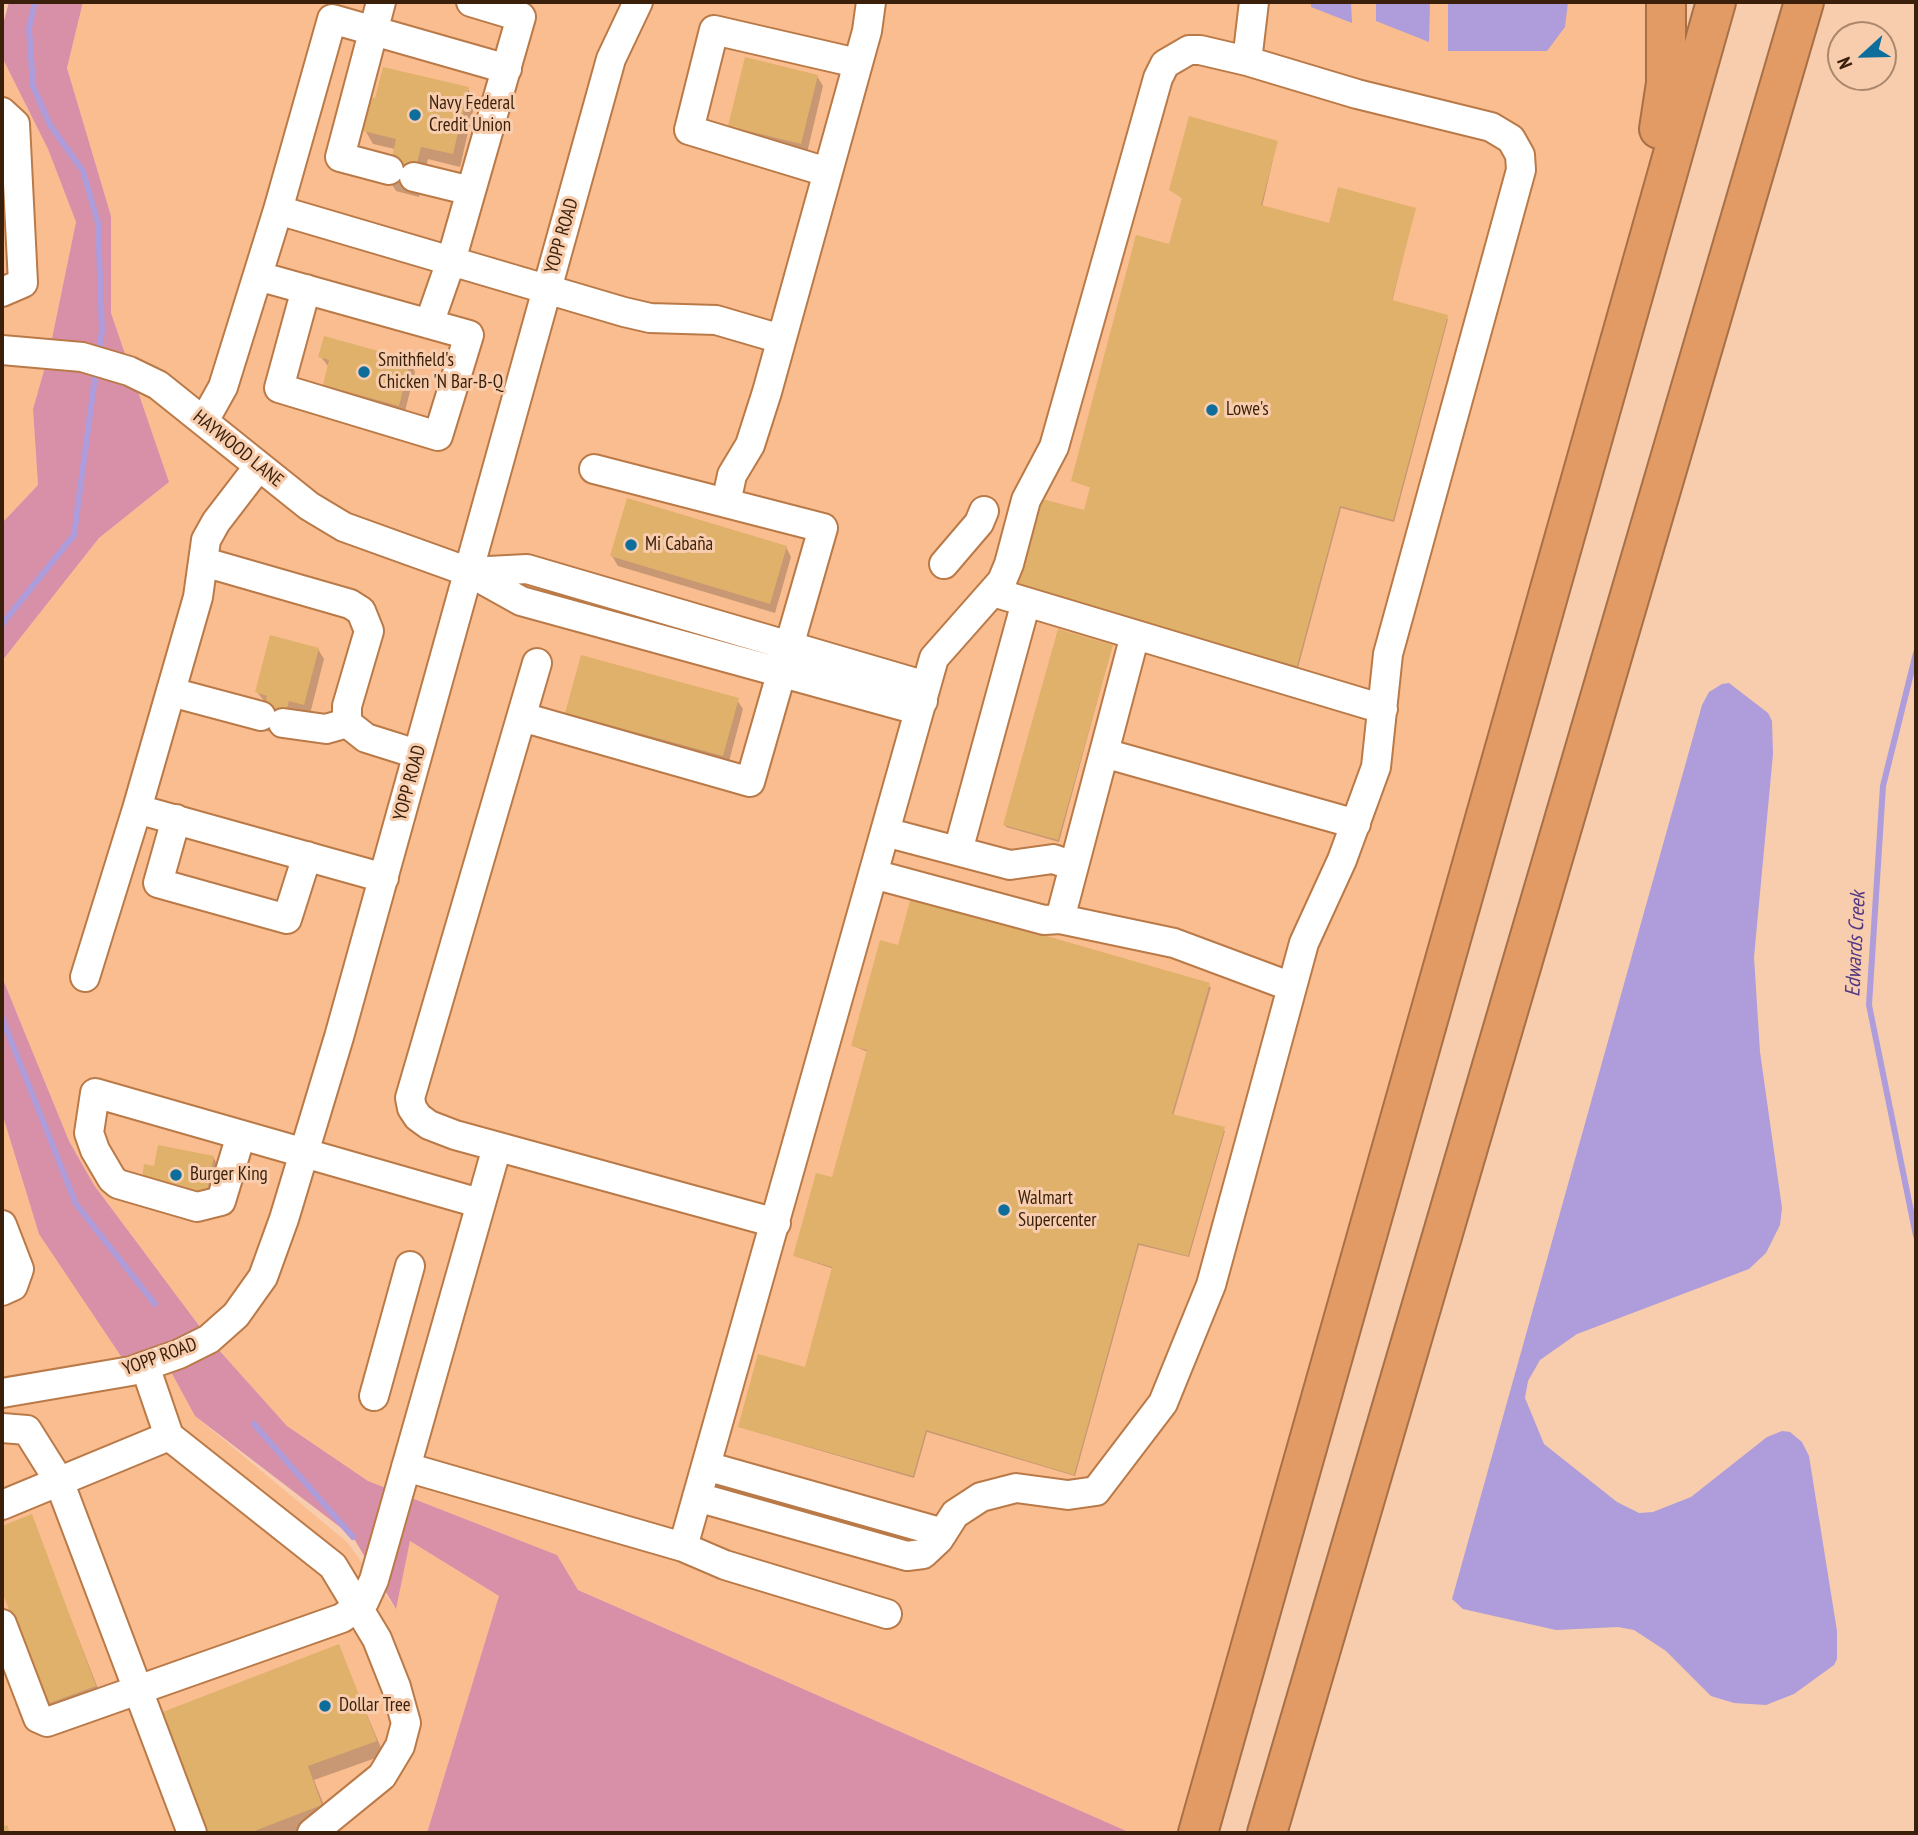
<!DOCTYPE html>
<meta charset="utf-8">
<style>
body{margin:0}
#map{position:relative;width:1918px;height:1835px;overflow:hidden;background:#f7cdae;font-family:"PT Sans Narrow",sans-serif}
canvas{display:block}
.frame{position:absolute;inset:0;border:4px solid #3a1f0a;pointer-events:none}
.north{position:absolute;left:1827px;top:21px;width:70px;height:70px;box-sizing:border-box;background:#f7cdae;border:2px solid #ab876c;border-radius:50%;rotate:248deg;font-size:19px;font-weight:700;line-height:28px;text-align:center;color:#3a1f0a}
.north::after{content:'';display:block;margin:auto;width:24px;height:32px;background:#0d6e9c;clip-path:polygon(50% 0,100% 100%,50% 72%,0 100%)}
</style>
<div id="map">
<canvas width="1918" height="1835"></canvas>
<div class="frame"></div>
<div class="north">N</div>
</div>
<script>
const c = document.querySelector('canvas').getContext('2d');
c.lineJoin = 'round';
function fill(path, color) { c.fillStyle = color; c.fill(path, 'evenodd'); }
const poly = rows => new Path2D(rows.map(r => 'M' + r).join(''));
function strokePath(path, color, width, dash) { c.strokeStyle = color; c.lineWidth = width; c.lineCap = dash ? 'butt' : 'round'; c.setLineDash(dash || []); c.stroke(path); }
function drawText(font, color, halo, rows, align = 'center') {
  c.font = font + ' "PT Sans Narrow",sans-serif'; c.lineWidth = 6; c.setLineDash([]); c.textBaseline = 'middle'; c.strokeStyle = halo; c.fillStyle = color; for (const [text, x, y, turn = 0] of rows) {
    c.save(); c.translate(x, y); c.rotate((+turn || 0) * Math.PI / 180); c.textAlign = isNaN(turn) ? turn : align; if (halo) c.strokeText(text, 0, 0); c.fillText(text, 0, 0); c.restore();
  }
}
fill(poly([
 [83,2,1666,2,1666,83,1636,284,1198,1833,1131,1833,578,1590,557,1555,368,1481,287,1426,209,1339,94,1185,69,1141,2,977,2,661,99,538,169,482,111,313,111,216,67,68],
 [2,57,48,149,76,222,49,353,33,409,38,485,2,523],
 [2,1113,39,1234,164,1359,195,1416,347,1542,395,1608,410,1541,499,1596,427,1833,2,1833]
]), '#fabd90');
fill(poly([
 [9,2,83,2,67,68,111,216,111,313,169,482,99,538,2,661,2,523,38,485,33,409,49,353,76,222,48,149,2,57,2,28],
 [2,977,69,1141,94,1185,209,1339,287,1426,368,1481,557,1555,578,1590,1131,1833,427,1833,499,1596,410,1541,396,1609,353,1537,195,1416,164,1359,131,1371,39,1234,2,1113]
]), '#d88fa8');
fill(poly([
 [1311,2,1351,2,1352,23,1311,7],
 [1376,2,1430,2,1429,42,1376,21],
 [1448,2,1568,2,1565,27,1547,51,1448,51],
 [1729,683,1768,713,1772,721,1773,754,1754,957,1760,1052,1782,1208,1780,1225,1766,1253,1749,1269,1577,1334,1540,1360,1528,1381,1525,1398,1544,1444,1617,1502,1639,1513,1653,1512,1691,1497,1767,1437,1782,1431,1790,1432,1802,1442,1809,1456,1837,1631,1837,1659,1834,1665,1794,1694,1766,1705,1734,1703,1711,1696,1666,1651,1634,1630,1618,1627,1556,1630,1463,1609,1452,1599,1702,705,1709,692,1722,684]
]), '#ae9cdb');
fill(poly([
 [817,76,823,86,807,153,736,135,730,126],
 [468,89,475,102,460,167,428,159,419,197,396,191,388,178,395,149,373,144,365,130],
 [1277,142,1262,207,1330,225,1415,209,1392,302,1448,319,1394,522,1341,508,1298,668,1014,591,1085,512,1092,488,1073,481,1170,246,1183,199,1171,190],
 [320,356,410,362,415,372,404,415,330,394,325,385,329,367],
 [786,547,791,557,775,613,618,566,612,556],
 [1112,646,1059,842,1006,827,1005,824],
 [318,649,324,659,310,714,294,710,288,737,267,731,262,721,266,703,257,692],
 [737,700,743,709,728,765,572,722,567,713],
 [899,947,1211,987,1173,1116,1225,1131,1189,1257,1139,1245,1075,1476,927,1432,914,1478,739,1427,806,1370,834,1269,795,1256,833,1179,868,1052,853,1046],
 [213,1157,219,1167,211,1207,156,1168],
 [31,1517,102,1699,54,1718,2,1586,2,1528],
 [338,1646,384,1755,314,1780,329,1818,291,1833,207,1833,162,1714]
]), '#0003');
strokePath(poly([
 [35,2,29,28,33,86,50,125,83,171,98,223,102,331,98,355],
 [2,624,74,535,96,369],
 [1916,653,1883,786,1869,1005,1916,1236],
 [2,1018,76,1204,155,1304],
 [254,1424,353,1537]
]), '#ae9cdb', 6);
fill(poly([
 [745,57,818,75,801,144,728,126],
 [383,67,469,87,453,154,421,147,412,184,387,178,396,139,363,131,371,97,375,98],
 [1189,116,1278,141,1261,205,1329,223,1338,187,1416,208,1392,300,1448,315,1393,520,1340,506,1297,666,1011,589,1035,497,1084,510,1090,487,1071,481,1136,235,1169,244,1182,198,1169,190],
 [324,336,411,360,399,406,323,385,329,360,318,357],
 [627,498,787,546,770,604,610,556],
 [1058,629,1113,645,1058,840,1003,825],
 [270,635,319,648,304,705,289,701,282,728,260,722,267,696,255,692],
 [581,655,739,698,723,756,565,713],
 [911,897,1210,983,1172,1114,1225,1127,1188,1256,1138,1243,1074,1475,926,1430,913,1476,738,1427,758,1354,805,1367,832,1267,793,1256,816,1173,832,1177,867,1050,851,1046,880,940,898,945],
 [158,1145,214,1156,206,1198,141,1184,144,1164,154,1166],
 [32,1514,96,1686,44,1705,2,1591,2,1526],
 [339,1644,377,1741,308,1766,322,1805,249,1833,205,1833,160,1713],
 [7,1825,10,1833,2,1833,2,1827]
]), '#e0b16a');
const minor = poly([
 [381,2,340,157,389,170],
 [2,112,15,124,23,283,2,292],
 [827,172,689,130,714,30,857,63],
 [414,177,471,191],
 [278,210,624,312,650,318,716,320,781,339],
 [258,276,469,335,438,436,279,388,306,289],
 [429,324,451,261,521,17,471,2],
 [2,350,82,357,129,371,158,385,309,506,344,527,469,572,521,601,903,706,923,701,916,683,527,569,469,572],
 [204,421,223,387,278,210,332,19,507,69],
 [726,503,732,475,750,445,767,392,867,31,871,2],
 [204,562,350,604,361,611,369,631,347,706,347,723,366,738,417,754],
 [944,564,979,523,984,511],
 [993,592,1383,709],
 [537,663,410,1098,412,1108,418,1117,429,1125,455,1135,776,1223],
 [171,692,261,716],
 [522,717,750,782,823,528,594,469],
 [283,723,326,729,347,723],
 [1104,753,1356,824],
 [137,809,198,597,206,540,216,522,259,466],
 [176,819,158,883,287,919,307,856],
 [885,832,1010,865,1053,859,1074,866],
 [958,851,1026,602],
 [873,874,1044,920,1060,919,1174,943,1292,987],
 [1060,919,1135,635],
 [85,977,137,809,384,878],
 [241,1135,221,1201,197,1207,118,1184,112,1179,95,1150,89,1133,95,1093,479,1203],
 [2,1225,19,1269,13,1286,2,1291],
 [145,1366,169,1436,333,1566,377,1639,396,1687,406,1723,400,1746,382,1776,312,1833],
 [2,1393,131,1371,179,1354,209,1339,236,1315,263,1277,284,1219,339,1037,611,59,638,2],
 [374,1396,410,1266],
 [2,1428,27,1430,59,1481,192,1833],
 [706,1466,943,1533],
 [406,1467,683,1547,725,1565,887,1614],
 [697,1497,907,1556,923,1554,939,1539,955,1514,981,1497,1016,1488,1068,1495,1096,1491,1163,1403,1211,1285,1304,943,1342,860,1376,767,1388,654,1521,170,1520,155,1511,139,1491,127,1357,94,1247,61],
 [2,1505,169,1436],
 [683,1547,934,658,1002,581,1009,564,1026,500,1054,447,1158,78,1165,64,1189,50,1200,50,1247,61,1254,2],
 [2,1624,38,1718,47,1722,342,1618,364,1602,374,1580,497,1147]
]);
const highway = poly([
 [1659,129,1666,83,1666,2],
 [1198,1833,1716,2],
 [1267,1833,1804,2]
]);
strokePath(minor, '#ba7a48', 32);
strokePath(highway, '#a87046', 42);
strokePath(minor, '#fff', 28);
strokePath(highway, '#e39b66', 38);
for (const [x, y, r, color] of [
 [415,115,7,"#0d6e9c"],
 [364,372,7,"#0d6e9c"],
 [1212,410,7,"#0d6e9c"],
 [631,545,7,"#0d6e9c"],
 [176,1175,7,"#0d6e9c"],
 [1004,1210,7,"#0d6e9c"],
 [325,1706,7,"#0d6e9c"]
]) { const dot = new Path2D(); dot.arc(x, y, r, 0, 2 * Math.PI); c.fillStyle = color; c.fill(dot); strokePath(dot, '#f7cdae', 2.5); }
drawText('19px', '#3a1f0a', '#f7cdae', [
 ["Navy Federal",429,104],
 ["Credit Union",429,126],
 ["Smithfield's",378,361],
 ["Chicken 'N Bar-B-Q",378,383],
 ["Lowe's",1226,410],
 ["Mi Cabaña",645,545],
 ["Burger King",190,1175],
 ["Walmart",1018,1199],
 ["Supercenter",1018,1221],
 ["Dollar Tree",339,1706]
], 'left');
drawText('19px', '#3a1f0a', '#f7cdae', [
 ["YOPP ROAD",562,236,-74],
 ["HAYWOOD LANE",238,449,39],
 ["YOPP ROAD",410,783,-75],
 ["YOPP ROAD",160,1357,-20]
]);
drawText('italic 21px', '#523783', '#f7cdae', [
 ["Edwards Creek",1856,944,-87]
]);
</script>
